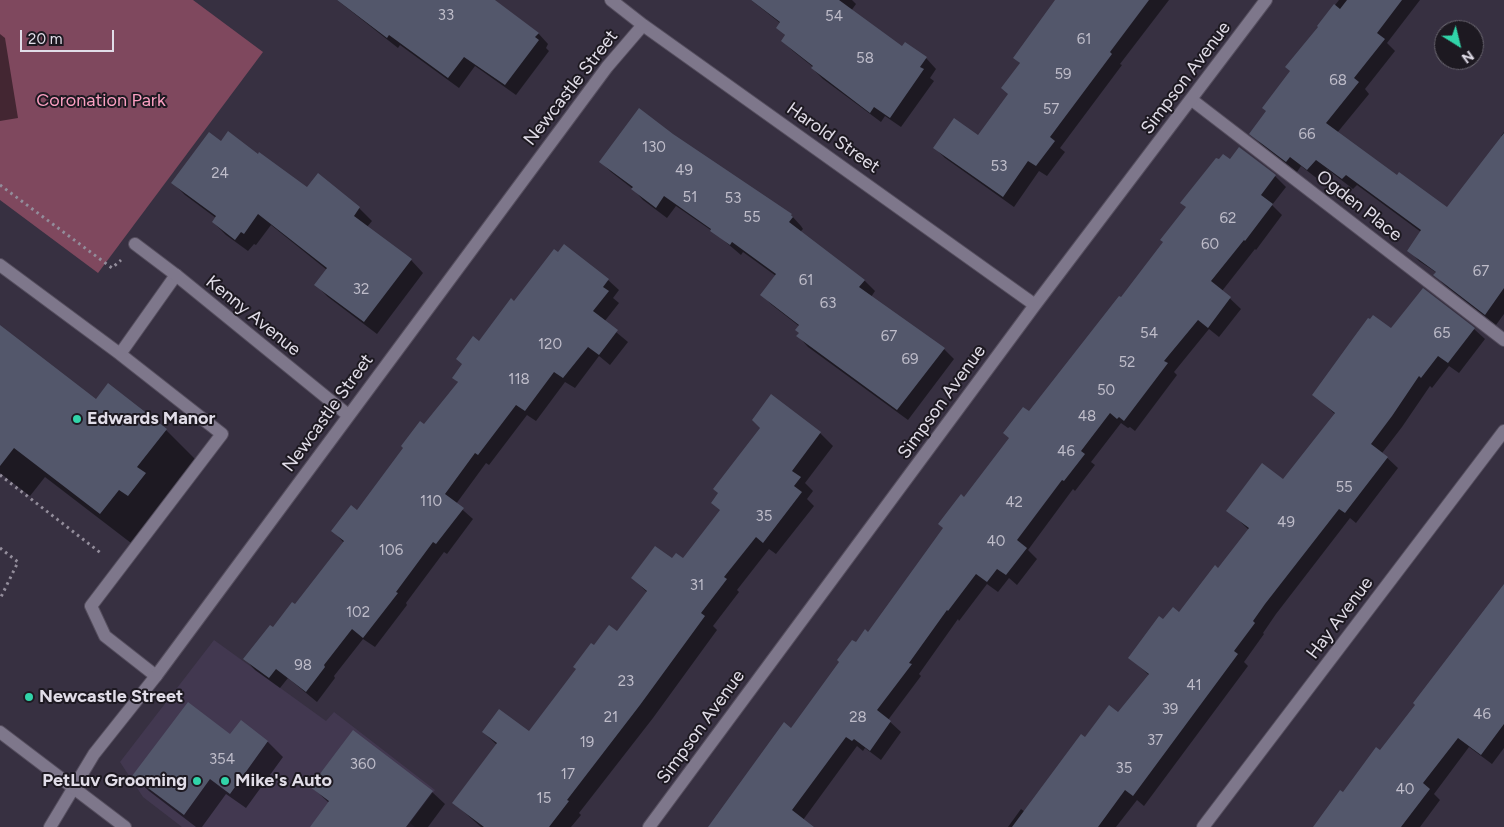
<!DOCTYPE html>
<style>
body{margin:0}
#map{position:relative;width:1504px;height:827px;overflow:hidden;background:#373041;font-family:Figtree,sans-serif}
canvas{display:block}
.north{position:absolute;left:1434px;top:20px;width:50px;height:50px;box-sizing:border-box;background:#1d1921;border:1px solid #6b6771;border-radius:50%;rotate:144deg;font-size:14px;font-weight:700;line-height:20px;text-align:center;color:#e1dde8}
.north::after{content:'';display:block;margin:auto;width:18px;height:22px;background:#31d4a9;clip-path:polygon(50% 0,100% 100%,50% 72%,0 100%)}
.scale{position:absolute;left:20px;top:30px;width:94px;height:22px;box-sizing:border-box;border:2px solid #e1dde8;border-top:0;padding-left:6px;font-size:15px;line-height:18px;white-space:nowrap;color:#e1dde8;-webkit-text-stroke:4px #1d1921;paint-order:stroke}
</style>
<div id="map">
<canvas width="1504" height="827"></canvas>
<div class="north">N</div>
<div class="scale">20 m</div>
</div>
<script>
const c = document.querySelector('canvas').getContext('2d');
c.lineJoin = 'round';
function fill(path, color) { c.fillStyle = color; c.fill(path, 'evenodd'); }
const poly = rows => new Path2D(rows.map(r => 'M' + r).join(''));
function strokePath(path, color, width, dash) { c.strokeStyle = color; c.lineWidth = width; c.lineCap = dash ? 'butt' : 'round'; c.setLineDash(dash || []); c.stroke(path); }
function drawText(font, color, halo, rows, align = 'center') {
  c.font = font + ' Figtree,sans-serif'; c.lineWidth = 4; c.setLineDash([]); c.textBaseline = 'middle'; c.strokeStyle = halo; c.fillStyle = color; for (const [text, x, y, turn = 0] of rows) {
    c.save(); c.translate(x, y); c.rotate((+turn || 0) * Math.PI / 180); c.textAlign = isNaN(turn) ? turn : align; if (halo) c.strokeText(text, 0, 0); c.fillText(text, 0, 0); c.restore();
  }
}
fill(poly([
 [214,640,326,721,334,712,435,790,410,823,415,827,182,827,143,797,120,762]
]), '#423850');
fill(poly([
 [0,0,193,0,263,52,98,273,0,200]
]), '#7f485e');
fill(poly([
 [337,0,493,0,538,33,548,44,546,48,549,51,516,95,475,66,459,88,400,45,398,48],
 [751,0,852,0,856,4,851,11,902,48,926,58,936,69,930,78,934,81,901,127,885,116,881,122,823,79,812,68,813,67,793,51,782,41,786,36,777,28,780,23],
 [1057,0,1169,0,1120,64,1122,65,1060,148,1065,152,1047,176,1039,171,1014,207,945,158,935,148,979,137,1009,94,1021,64,1015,58],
 [1339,0,1420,0,1387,43,1395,51,1365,89,1369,94,1337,133,1397,176,1447,209,1502,137,1501,136,1504,132,1504,314,1496,325,1446,286,1435,275,1437,273,1419,261,1409,250,1421,232,1357,185,1353,189,1327,169,1319,180,1301,166,1297,172,1261,144,1251,133,1267,111,1320,28,1319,26],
 [0,34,5,38,18,118,0,121],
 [672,135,791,215,801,226,803,229,800,232,864,280,875,291,871,297,944,349,954,359,908,420,808,347,798,336,800,333,799,326,772,305,762,295,776,276,743,252,741,255,715,233,676,206,667,218,643,200,633,189,611,172,601,162],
 [221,143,307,189,318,175,359,208,372,221,367,227,411,260,423,273,377,334,328,297,316,285,327,270,271,225,256,245,254,244,248,251,226,235,213,222,216,218,185,195,173,183],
 [1240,148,1275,176,1286,187,1272,205,1282,215,1256,250,1255,249,1222,291,1241,309,1219,337,1209,329,1174,372,1177,375,1135,431,1130,427,1128,428,1121,423,1091,462,1095,465,1075,491,1073,489,1028,550,1037,559,1017,585,1009,578,998,592,987,584,959,621,958,619,919,674,921,676,888,720,901,732,881,760,865,748,863,751,857,746,803,820,812,827,709,827,791,729,856,644,869,634,965,499,1029,413],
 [608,280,619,290,613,298,619,303,604,322,628,342,610,365,599,356,575,388,565,382,536,421,527,415,489,465,486,463,456,504,473,519,447,554,444,552,406,603,407,605,375,647,363,639,334,676,335,678,317,702,288,678,280,688,255,670,245,659,295,606,344,543,333,531,357,512,459,383,453,377,479,343,515,303],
 [0,327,96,401,108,385,166,430,196,460,131,543,45,477,30,496,0,473],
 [1474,329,1485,339,1459,373,1449,366,1432,388,1430,386,1402,427,1382,453,1398,468,1356,523,1350,518,1276,614,1263,633,1264,634,1244,662,1248,666,1144,806,1137,800,1116,827,1008,827,1021,809,1025,812,1085,738,1118,713,1150,676,1130,658,1163,621,1180,613,1218,570,1249,530,1228,510,1283,481,1335,414,1314,395,1391,330],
 [771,396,820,433,833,446,805,483,813,491,807,499,814,506,776,554,769,549,737,590,739,592,713,626,717,630,653,718,579,813,581,815,571,827,481,827,454,803,497,745,483,732,529,733,594,647,618,633,648,593,632,578,672,560,683,559,721,511,762,428],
 [1504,596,1504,748,1492,764,1469,747,1434,794,1440,800,1420,827,1315,827,1380,752],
 [230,736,268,742,283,757,246,808,226,794,202,827,196,827,149,791,133,776],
 [312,787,432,792,445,804,428,827,311,827,329,803]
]), '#0007');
fill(poly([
 [337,0,495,0,539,33,535,37,539,40,505,85,464,57,448,78,389,35,387,38],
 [751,0,839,0,902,46,905,42,927,57,920,67,924,69,890,118,874,107,870,113,811,68,813,66,781,41,785,35,776,28,780,22],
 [1055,0,1149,0,1110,52,1112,54,1050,137,1055,141,1036,166,1028,161,1003,197,933,148,954,118,978,135,1008,94,1001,88,1020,63,1013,58],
 [1347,0,1402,0,1377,33,1385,39,1354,78,1359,82,1326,123,1397,175,1399,172,1447,207,1504,133,1504,288,1485,315,1433,275,1436,272,1407,251,1421,230,1346,175,1342,179,1316,160,1307,170,1290,157,1286,162,1249,134,1266,111,1262,108,1290,71,1285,67,1318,27,1317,26,1334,4,1340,9],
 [639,108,673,134,792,214,791,215,793,217,789,222,865,280,859,287,945,348,897,410,796,336,799,333,795,330,799,325,760,295,776,274,732,242,730,245,710,231,711,229,664,196,656,208,631,189,633,187,599,162],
 [228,131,258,154,259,152,307,187,318,173,360,207,354,216,412,259,364,322,314,285,327,268,258,214,244,234,241,232,235,240,212,222,216,216,171,183,209,132,221,141],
 [1239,147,1276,175,1261,195,1273,204,1245,241,1244,240,1211,281,1231,297,1208,328,1198,320,1164,361,1168,363,1124,421,1119,417,1117,419,1110,413,1081,451,1085,454,1064,481,1062,480,1017,540,1027,548,1006,575,997,569,987,582,976,574,948,611,947,610,909,663,912,664,877,710,891,721,870,751,854,739,852,741,846,737,792,810,814,827,708,827,784,722,791,728,839,662,837,660,852,640,856,642,865,629,868,632,943,528,938,524,961,494,964,497,1009,438,1003,433,1023,407,1029,411,1119,296,1121,297,1163,242,1160,240,1186,207,1180,203,1216,158,1219,159,1223,154,1230,159],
 [564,244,609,279,603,287,609,291,593,311,618,330,599,355,588,347,563,378,554,372,525,411,516,405,478,455,475,453,445,494,464,508,436,544,433,542,396,592,398,593,363,638,352,629,324,665,325,667,306,692,276,669,269,678,243,659,270,625,273,627,292,602,295,604,344,541,331,531,351,505,357,510,403,448,401,446,420,421,424,424,458,382,452,378,462,364,456,359,473,336,479,341,511,298,514,301,554,249,558,252],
 [1423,288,1475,328,1448,363,1438,356,1421,378,1419,376,1392,416,1371,444,1388,457,1345,513,1339,509,1265,604,1253,621,1255,623,1234,651,1238,654,1133,796,1125,790,1098,827,1012,827,1081,734,1085,737,1109,705,1118,712,1149,674,1128,658,1159,616,1163,619,1173,607,1179,612,1215,565,1218,568,1249,528,1226,511,1262,463,1283,479,1335,413,1312,395,1354,337,1368,318,1370,319,1373,315,1391,328],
 [0,325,96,399,108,383,167,429,137,467,146,473,128,496,119,490,100,514,14,448,0,466],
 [771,394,821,432,792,471,801,477,794,486,802,492,763,543,756,537,724,577,727,579,701,613,705,616,640,705,567,800,569,801,549,827,484,827,452,803,497,743,482,732,499,709,529,731,576,669,573,667,591,643,594,645,609,625,617,631,647,591,631,578,655,546,672,558,676,553,683,558,720,510,711,503,718,493,713,489,760,428,752,420],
 [1504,584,1504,724,1481,755,1458,738,1423,783,1430,789,1401,827,1313,827,1340,790,1343,792,1376,747,1380,750,1415,705,1413,703],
 [188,702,230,734,241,720,268,741,230,794,210,779,184,815,132,776],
 [353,730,433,791,406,827,310,827,329,801,310,787]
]), '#53576b');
const lane = poly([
 [1192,100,1504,340],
 [0,265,120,354,222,434,91,606,105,636,156,676],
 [120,354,176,275]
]);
const street = poly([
 [611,0,643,25,1035,305],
 [135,244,176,275,348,415],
 [50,827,94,754,156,676,607,67,643,25],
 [649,827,1035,305,1266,0],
 [1203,827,1504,431]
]);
const secondary = poly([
 [0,732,125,827]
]);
strokePath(lane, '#554e5e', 14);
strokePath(street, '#554e5e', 14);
strokePath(secondary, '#554e5e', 14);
strokePath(poly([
 [0,185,112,268,121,260],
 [0,475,102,554],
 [0,548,18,562,0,599]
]), '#938d9b', 3, [2.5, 4]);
strokePath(lane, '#7e778b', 12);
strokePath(street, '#7e778b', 12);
strokePath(secondary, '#7e778b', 12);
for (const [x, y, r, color] of [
 [77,419,5,"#31d4a9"],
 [29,697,5,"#31d4a9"],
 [197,781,5,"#31d4a9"],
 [225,781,5,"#31d4a9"]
]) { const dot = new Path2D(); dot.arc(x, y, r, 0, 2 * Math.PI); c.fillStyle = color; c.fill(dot); strokePath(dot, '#1d1921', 2); }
drawText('15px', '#bebcc9', null, [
 ["33",446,16],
 ["54",834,17],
 ["61",1084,40],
 ["58",865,59],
 ["59",1063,75],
 ["68",1338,81],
 ["57",1051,110],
 ["66",1307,135],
 ["130",654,148],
 ["53",999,167],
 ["49",684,171],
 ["24",220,174],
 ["51",690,198],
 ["53",733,199],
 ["55",752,218],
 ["62",1228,219],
 ["60",1210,245],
 ["67",1481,272],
 ["61",806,281],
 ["32",361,290],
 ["63",828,304],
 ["54",1149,334],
 ["65",1442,334],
 ["67",889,337],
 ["120",550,345],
 ["69",910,360],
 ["52",1127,363],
 ["118",519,380],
 ["50",1106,391],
 ["48",1087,417],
 ["46",1066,452],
 ["55",1344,488],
 ["110",431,502],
 ["42",1014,503],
 ["35",764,517],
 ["49",1286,523],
 ["40",996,542],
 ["106",391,551],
 ["31",697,586],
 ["102",358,613],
 ["98",303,666],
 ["23",626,682],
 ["41",1194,686],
 ["39",1170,710],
 ["46",1482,715],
 ["21",611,718],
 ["28",858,718],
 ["37",1155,741],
 ["19",587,743],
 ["354",222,760],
 ["360",363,765],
 ["35",1124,769],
 ["17",568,775],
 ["40",1405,790],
 ["15",544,799]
]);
drawText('18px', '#e1dde8', '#1d1921', [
 ["Simpson Avenue",1186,78,-53],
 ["Newcastle Street",571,88,-52],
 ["Harold Street",833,138,35],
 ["Ogden Place",1359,206,38],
 ["Kenny Avenue",253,316,39],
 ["Simpson Avenue",942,402,-54],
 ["Newcastle Street",328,413,-54],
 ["Hay Avenue",1340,618,-53],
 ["Simpson Avenue",701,727,-54]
]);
drawText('18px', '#fa9fc1', '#1d1921', [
 ["Coronation Park",101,101]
]);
drawText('bold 18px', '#e1dde8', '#1d1921', [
 ["Edwards Manor",87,419],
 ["Newcastle Street",39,697],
 ["PetLuv Grooming",187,781,"right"],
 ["Mike's Auto",235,781]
], 'left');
</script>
